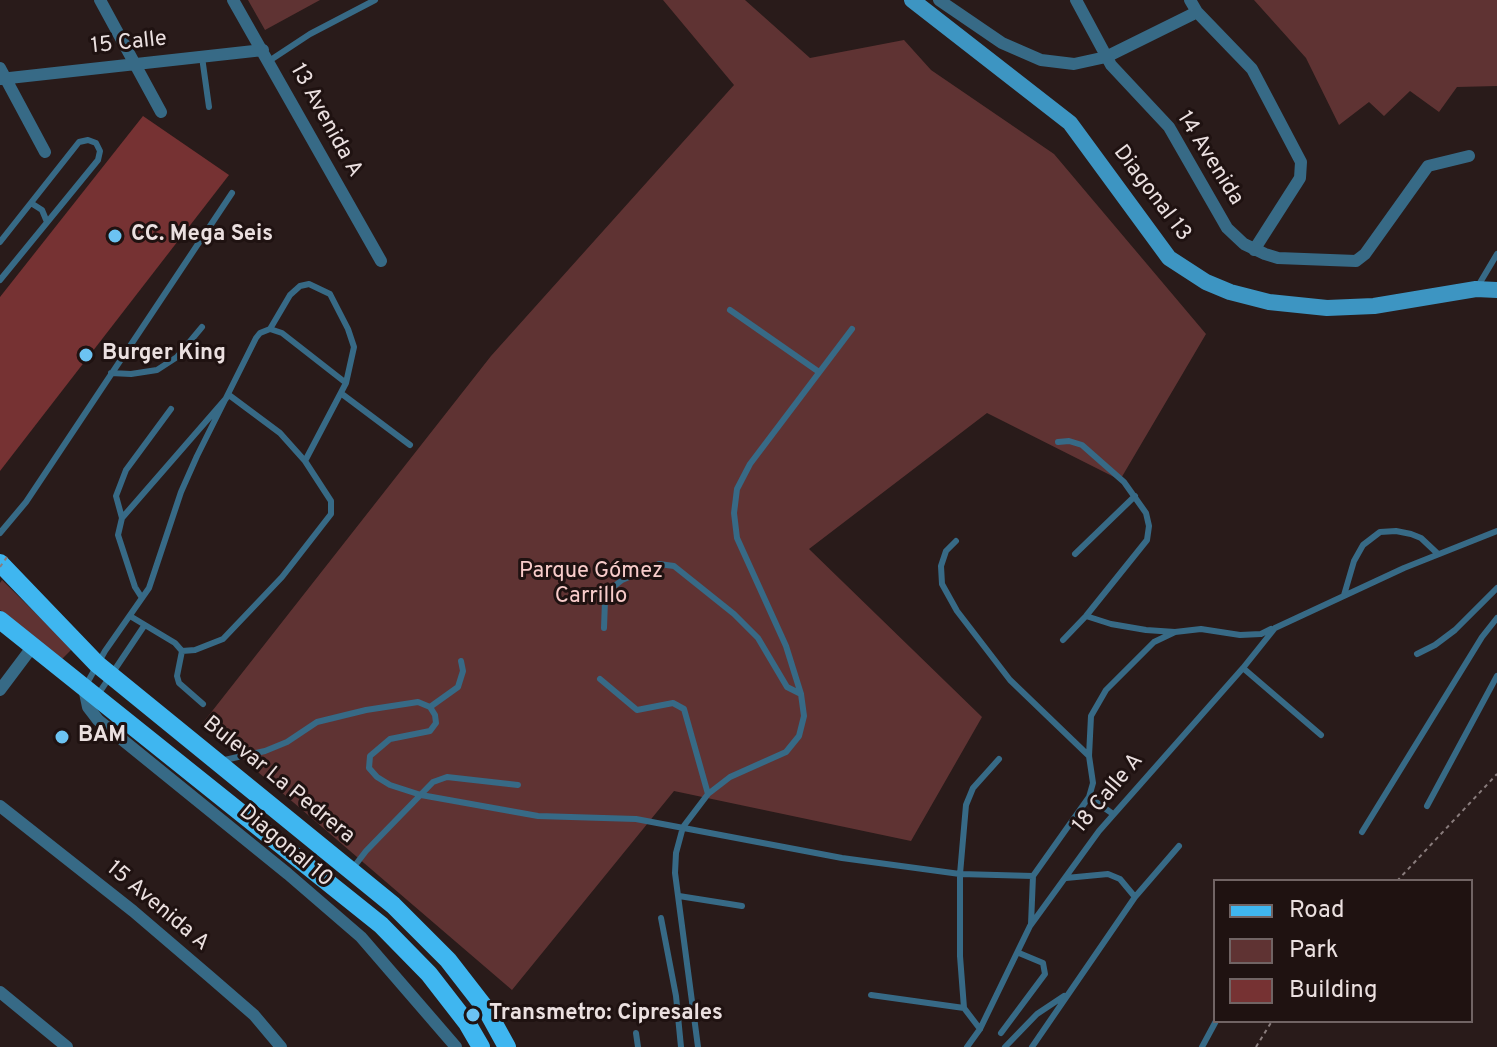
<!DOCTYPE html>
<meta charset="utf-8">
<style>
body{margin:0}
#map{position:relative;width:1497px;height:1047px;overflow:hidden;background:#291b1a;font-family:Overpass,sans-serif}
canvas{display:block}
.legend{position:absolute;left:1213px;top:879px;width:260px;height:144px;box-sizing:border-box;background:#1f1211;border:2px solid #716464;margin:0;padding:10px 14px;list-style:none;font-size:24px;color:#ebe0e0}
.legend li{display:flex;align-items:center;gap:16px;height:40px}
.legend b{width:40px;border:2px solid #716464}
</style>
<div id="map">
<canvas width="1497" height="1047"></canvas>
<ul class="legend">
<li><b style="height:10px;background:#3fb6f0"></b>Road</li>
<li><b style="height:22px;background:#5f3333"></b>Park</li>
<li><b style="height:22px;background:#763233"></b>Building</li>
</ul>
</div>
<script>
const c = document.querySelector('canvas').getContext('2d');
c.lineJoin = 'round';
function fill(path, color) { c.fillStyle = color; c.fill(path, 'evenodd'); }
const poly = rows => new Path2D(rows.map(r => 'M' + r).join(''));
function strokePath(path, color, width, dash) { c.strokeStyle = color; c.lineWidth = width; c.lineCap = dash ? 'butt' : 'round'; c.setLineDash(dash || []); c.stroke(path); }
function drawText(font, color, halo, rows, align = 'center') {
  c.font = font + ' Overpass,sans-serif'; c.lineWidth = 6; c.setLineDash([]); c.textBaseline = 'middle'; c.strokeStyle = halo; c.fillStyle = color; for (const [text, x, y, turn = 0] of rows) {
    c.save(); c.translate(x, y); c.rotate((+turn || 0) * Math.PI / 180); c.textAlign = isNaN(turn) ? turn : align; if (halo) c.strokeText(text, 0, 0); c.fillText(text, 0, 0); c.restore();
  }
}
fill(poly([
 [248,0,320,0,265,30],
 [663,0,745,0,810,58,904,40,931,70,1054,154,1206,334,1120,480,987,413,809,549,982,717,911,841,674,791,512,990,202,724,491,356,734,85],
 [1254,0,1497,0,1497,86,1457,87,1439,112,1410,91,1384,116,1369,102,1339,125,1306,58],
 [2,580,72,649,59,662,0,610,0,583]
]), '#5f3333');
fill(poly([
 [143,116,229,175,0,471,0,297]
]), '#763233');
strokePath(poly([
 [1397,881,1497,774],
 [1256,1047,1272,1021]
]), '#897c7c', 2, [4, 4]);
strokePath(poly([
 [202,57,209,107],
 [269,61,310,34,375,0],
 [31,203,42,210,47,222],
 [0,242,79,142,88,140,96,143,100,151,98,160,0,280],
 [1478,286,1497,254],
 [730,310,819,372],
 [270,329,290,295,300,286,309,284,330,294,348,329,354,347,346,383],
 [111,373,131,374,157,370,177,357,202,327],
 [342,394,410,445],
 [1058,442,1069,441,1082,445,1124,482,1146,513,1149,526,1147,540,1086,616,1063,640],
 [122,518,116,496,126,470,171,409],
 [0,533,26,502,232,193],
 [956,541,946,551,941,566,942,584,957,611,1010,680,1089,756],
 [1075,554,1135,496],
 [1344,595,1354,561,1363,545,1380,532,1396,531,1411,534,1421,538,1438,554],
 [142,598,135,587,118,535,122,518,229,395,280,433,305,461,331,501,331,514,282,577,223,639,195,650,182,651],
 [130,616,175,643,182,651,177,676,179,683,203,704],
 [1086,616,1111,624,1146,630,1175,632,1201,629,1240,635,1261,634,1271,629],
 [604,628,605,600,612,588,622,580,659,564,674,566,734,614,758,638,787,687,801,694],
 [1417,654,1435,645,1455,630,1497,588],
 [1243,668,1321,735],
 [600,679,637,710,673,703,684,709,708,794],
 [86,685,105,651,149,588,181,492,197,456,256,338,260,333,270,329,282,333,346,383,305,461],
 [97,696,144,626],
 [430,707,458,687,463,671,461,661],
 [220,761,265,751,287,742,317,722,366,710,418,702,430,707,435,715,436,723,430,731,390,739,370,756,369,768,377,777,390,785,421,795,538,816,636,819,842,858,960,874,1033,876],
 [1089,797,1113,814],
 [1427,806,1497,676],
 [1362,832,1482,637,1497,618],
 [353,868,366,851,433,782,447,777,518,785],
 [1066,878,1108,874,1120,879,1135,897],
 [679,896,742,906],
 [661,918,676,996,681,1047],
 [1031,924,1033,876,1089,797,1093,783,1089,756,1091,716,1106,690,1154,642,1175,632],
 [871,995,964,1008],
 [980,1029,964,1008,960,956,960,874,966,805,973,788,999,759],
 [636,1033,638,1047],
 [1001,1033,1045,974,1043,963,1019,953],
 [698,1047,675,873,676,853,683,827,708,794,730,777,786,752,799,736,804,716,801,694,786,646,737,538,734,513,737,489,750,464,852,329],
 [967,1047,980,1029,1030,926,1099,831,1243,668,1275,628,1404,568,1497,531],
 [1005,1047,1037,1014,1064,996],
 [1032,1047,1135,897,1179,846],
 [1202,1047,1216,1021]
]), '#376a86', 6);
strokePath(poly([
 [100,0,161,112],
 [233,0,381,261],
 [939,0,1002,43,1041,60,1074,64,1106,57,1197,12],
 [1076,0,1111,65,1169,127,1227,228,1244,244,1265,254,1278,258,1356,261,1365,254,1428,166,1469,156],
 [1190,0,1197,12,1252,69,1301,162,1300,178,1254,250],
 [0,68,45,152],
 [0,79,263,50],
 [84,688,88,707,98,720,288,874,361,937,456,1047],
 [0,690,33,646],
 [0,806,133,911,209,976,254,1015,281,1047],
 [0,992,67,1047]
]), '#376a86', 12);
strokePath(poly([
 [912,0,1070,123,1169,258,1206,282,1230,292,1269,302,1327,308,1374,306,1476,289,1497,290]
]), '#3d95c2', 16);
strokePath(poly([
 [0,563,97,664,393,905,448,960,486,1009,507,1047],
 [0,620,381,925,429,974,467,1023,481,1047]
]), '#3fb6f0', 18);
strokePath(poly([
 [0,567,7,557]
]), '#897c7c', 2, [4, 4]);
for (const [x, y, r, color] of [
 [115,236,8,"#6cc3f2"],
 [86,355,8,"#6cc3f2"],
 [62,737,8,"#6cc3f2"],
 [473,1015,8,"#6cc3f2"]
]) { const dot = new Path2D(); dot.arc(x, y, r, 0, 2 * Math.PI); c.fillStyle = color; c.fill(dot); strokePath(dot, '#1f1211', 3); }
drawText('22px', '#ebe0e0', '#1f1211', [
 ["15 Calle",129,44,-6],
 ["13 Avenida A",325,121,61],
 ["14 Avenida",1209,159,58],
 ["Diagonal 13",1151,194,53],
 ["Bulevar La Pedrera",278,781,39],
 ["18 Calle A",1109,794,-50],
 ["Diagonal 10",285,847,40],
 ["15 Avenida A",157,907,40]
]);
drawText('bold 22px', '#ebe0e0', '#1f1211', [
 ["CC. Mega Seis",131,236],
 ["Burger King",102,355],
 ["BAM",78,737],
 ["Transmetro: Cipresales",489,1015]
], 'left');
drawText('22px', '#f8ccca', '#1f1211', [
 ["Parque Gómez",591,573],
 ["Carrillo",591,598]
]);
</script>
